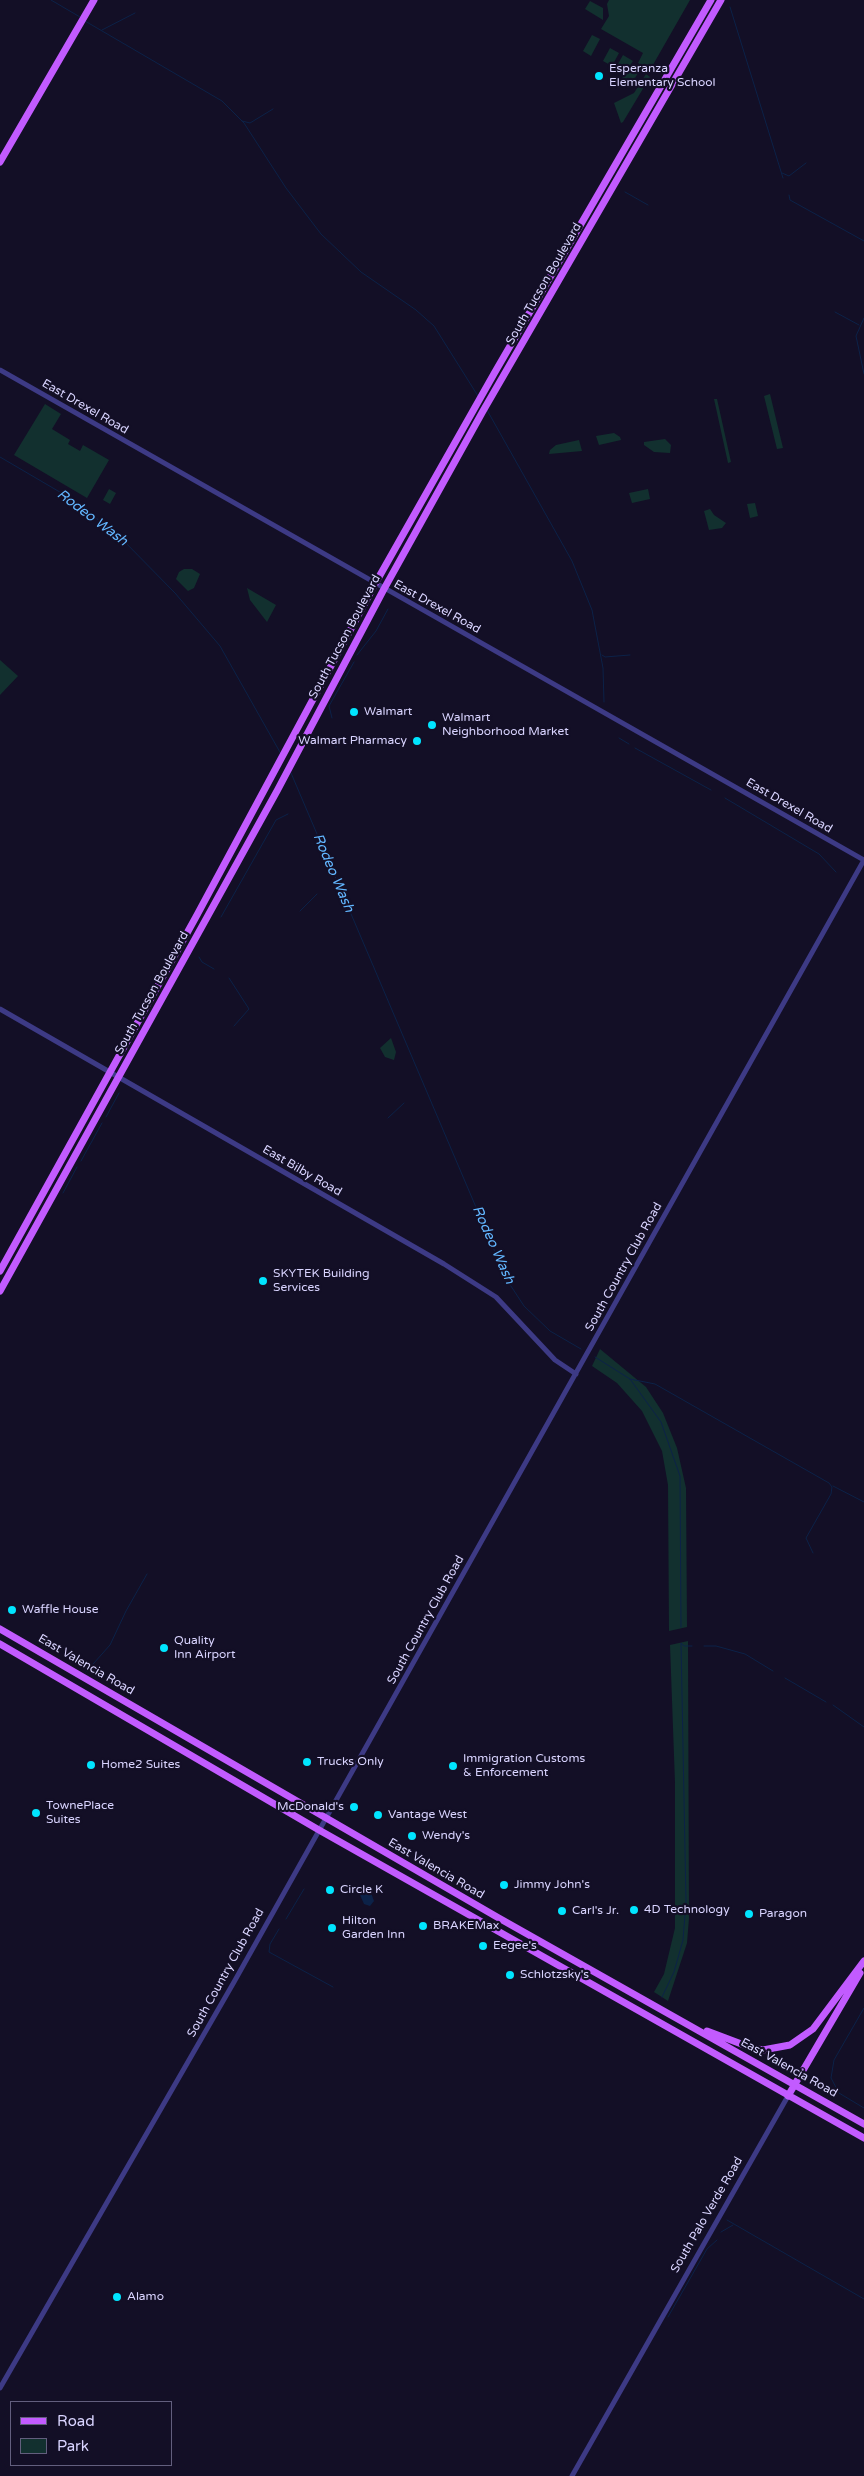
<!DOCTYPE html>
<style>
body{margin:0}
#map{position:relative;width:864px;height:2476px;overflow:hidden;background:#130f26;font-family:"Varela Round",sans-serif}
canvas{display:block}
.legend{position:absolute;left:10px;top:2401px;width:162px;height:65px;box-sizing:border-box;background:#130f26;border:1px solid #625e7d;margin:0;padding:6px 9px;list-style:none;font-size:15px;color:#d9d4ff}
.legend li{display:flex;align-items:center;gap:10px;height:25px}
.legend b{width:25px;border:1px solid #625e7d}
</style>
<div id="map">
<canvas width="864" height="2476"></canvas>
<ul class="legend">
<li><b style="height:6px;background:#c25bff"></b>Road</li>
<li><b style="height:14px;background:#12302f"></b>Park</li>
</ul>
</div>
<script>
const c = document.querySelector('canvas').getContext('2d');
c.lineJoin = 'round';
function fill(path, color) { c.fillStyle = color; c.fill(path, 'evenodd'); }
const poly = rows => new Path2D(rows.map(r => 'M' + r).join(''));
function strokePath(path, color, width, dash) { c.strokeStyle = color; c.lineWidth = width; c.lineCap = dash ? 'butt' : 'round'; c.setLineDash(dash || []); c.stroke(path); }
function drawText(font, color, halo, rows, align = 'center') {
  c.font = font + ' "Varela Round",sans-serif'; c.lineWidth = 4.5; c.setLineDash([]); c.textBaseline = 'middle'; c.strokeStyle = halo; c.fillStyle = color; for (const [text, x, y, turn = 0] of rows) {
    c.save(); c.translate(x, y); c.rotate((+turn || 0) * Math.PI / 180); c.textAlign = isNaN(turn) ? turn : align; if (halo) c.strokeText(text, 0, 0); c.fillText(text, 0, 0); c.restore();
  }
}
fill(poly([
 [609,0,690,0,650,70,638,63,643,53,601,29,609,16,607,4],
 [590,1,603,8,603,20,585,9],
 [592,35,600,39,591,56,583,51],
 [610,48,619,53,612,66,603,61],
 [623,55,633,61,628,68,638,73,629,88,620,82,624,75,615,69],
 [646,74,650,77,623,122,621,123,614,103,634,93],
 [770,394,783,448,777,449,764,396],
 [714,399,717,399,731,462,728,463],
 [45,404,61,414,52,429,70,440,68,444,80,451,83,445,109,460,87,498,14,455],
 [614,433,620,437,621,440,599,445,596,436],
 [665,439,671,445,670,453,654,452,644,445,644,442],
 [579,440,582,451,549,454,550,450,556,445],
 [109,489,116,493,110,504,103,500],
 [648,489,650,499,632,503,629,493],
 [755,503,758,516,750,518,747,504],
 [710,509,714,515,726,523,722,528,709,530,704,511],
 [184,569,192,569,200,574,194,588,188,591,176,579,179,572],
 [247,588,276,605,267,622,250,600],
 [0,660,18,676,0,695],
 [391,1038,396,1052,394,1060,385,1057,380,1048],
 [600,1349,646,1387,663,1413,677,1448,686,1488,687,1627,669,1631,668,1485,662,1451,642,1411,617,1383,592,1366],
 [688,1641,689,1918,687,1943,668,2001,654,1992,664,1974,675,1928,675,1783,670,1645]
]), '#12302f');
fill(poly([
 [363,1889,368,1889,371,1893,374,1901,370,1906,364,1904,360,1895]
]), '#0c2248');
strokePath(poly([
 [51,0,80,17],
 [730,7,783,178],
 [85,21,222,101,244,123,286,188,321,234,361,272,416,310,434,326,478,396],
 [102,30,135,13],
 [242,121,250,123,273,109],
 [782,173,789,176,806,163],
 [625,192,648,205],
 [789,195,790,200,864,241],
 [835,312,859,325],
 [864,318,856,336,864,374],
 [487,410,572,561,592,610,603,668,604,702],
 [0,457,70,498,118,535,175,593,220,646,281,754],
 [357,655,376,631,388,609],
 [602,655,605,657,630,655],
 [332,718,329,706,354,662],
 [335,738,336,747],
 [619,738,629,744],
 [635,748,711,790],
 [291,773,507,1280,524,1306,550,1331,581,1349],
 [725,798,819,854,836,872],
 [300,911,317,894],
 [221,917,276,820,288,814],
 [199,957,202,962,214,969],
 [229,978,249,1009,234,1026],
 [106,1117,119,1093],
 [388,1118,404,1103],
 [81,1161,102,1123],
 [63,1193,77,1167],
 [595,1357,630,1379,661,1422,680,1476,681,1627],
 [630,1379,655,1384,829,1483,832,1487,831,1494,806,1538,813,1553],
 [833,1486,864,1502],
 [704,1646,716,1646,745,1654,773,1671],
 [86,1672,110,1645,126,1611,147,1574],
 [785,1678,826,1702],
 [833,1705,864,1727],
 [286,1919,304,1889],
 [279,1929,270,1944,269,1952,333,1987],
 [662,1997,674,1972,683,1940,686,1902,681,1643,684,1646,692,1646],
 [864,2008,834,2060,831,2078,839,2093,864,2108],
 [727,2220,864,2299],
 [721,2232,733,2225],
 [668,2317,707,2249,717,2240]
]), '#0c2248', 1);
strokePath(poly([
 [0,370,864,860],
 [0,1009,444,1264,496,1297,555,1360,576,1374],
 [0,2388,234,1982,864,860],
 [572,2476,788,2096]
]), '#3d3a85', 5);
strokePath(poly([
 [0,162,94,0],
 [0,1271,197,915,375,584,495,372,711,0],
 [0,1291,277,791,384,589,483,411,721,0],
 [0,1629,497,1917,864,2124],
 [0,1644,319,1830,864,2138],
 [707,2031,752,2048,763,2050,790,2045,813,2029,864,1961],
 [788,2096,860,1973]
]), '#c25bff', 7);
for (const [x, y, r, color] of [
 [599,76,5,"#00e5ff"],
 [354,712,5,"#00e5ff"],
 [432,725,5,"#00e5ff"],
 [417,741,5,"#00e5ff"],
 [263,1281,5,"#00e5ff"],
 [12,1610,5,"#00e5ff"],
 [164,1648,5,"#00e5ff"],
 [307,1762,5,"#00e5ff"],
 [91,1765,5,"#00e5ff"],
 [453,1766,5,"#00e5ff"],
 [354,1807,5,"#00e5ff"],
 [36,1813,5,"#00e5ff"],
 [378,1815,5,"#00e5ff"],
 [412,1836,5,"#00e5ff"],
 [504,1885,5,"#00e5ff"],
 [330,1890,5,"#00e5ff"],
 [634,1910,5,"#00e5ff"],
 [562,1911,5,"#00e5ff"],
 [749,1914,5,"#00e5ff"],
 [423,1926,5,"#00e5ff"],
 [332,1928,5,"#00e5ff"],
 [483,1946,5,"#00e5ff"],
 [510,1975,5,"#00e5ff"],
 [117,2297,5,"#00e5ff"]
]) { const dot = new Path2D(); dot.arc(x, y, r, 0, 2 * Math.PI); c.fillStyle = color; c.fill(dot); strokePath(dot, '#130f26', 2); }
drawText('12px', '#d9d4ff', '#130f26', [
 ["Esperanza",609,69],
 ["Elementary School",609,83],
 ["Walmart",364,712],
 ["Walmart",442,718],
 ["Neighborhood Market",442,732],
 ["Walmart Pharmacy",407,741,"right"],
 ["SKYTEK Building",273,1274],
 ["Services",273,1288],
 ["Waffle House",22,1610],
 ["Quality",174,1641],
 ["Inn Airport",174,1655],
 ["Immigration Customs",463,1759],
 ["& Enforcement",463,1773],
 ["Trucks Only",317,1762],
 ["Home2 Suites",101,1765],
 ["TownePlace",46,1806],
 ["Suites",46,1820],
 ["McDonald's",344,1807,"right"],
 ["Vantage West",388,1815],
 ["Wendy's",422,1836],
 ["Jimmy John's",514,1885],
 ["Circle K",340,1890],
 ["4D Technology",644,1910],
 ["Carl's Jr.",572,1911],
 ["Paragon",759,1914],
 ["Hilton",342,1921],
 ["Garden Inn",342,1935],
 ["BRAKEMax",433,1926],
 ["Eegee's",493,1946],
 ["Schlotzsky's",520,1975],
 ["Alamo",127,2297]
], 'left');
drawText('12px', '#d9d4ff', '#130f26', [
 ["South Tucson Boulevard",544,284,-60],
 ["East Drexel Road",85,407,30],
 ["East Drexel Road",437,607,29],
 ["South Tucson Boulevard",345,637,-62],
 ["East Drexel Road",789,806,30],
 ["South Tucson Boulevard",152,993,-61],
 ["East Bilby Road",302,1171,30],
 ["South Country Club Road",624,1267,-61],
 ["South Country Club Road",426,1620,-61],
 ["East Valencia Road",86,1665,30],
 ["East Valencia Road",436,1869,30],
 ["South Country Club Road",226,1973,-61],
 ["East Valencia Road",789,2068,29],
 ["South Palo Verde Road",707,2215,-60]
]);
drawText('italic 14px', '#62b6ff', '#130f26', [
 ["Rodeo Wash",92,518,37],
 ["Rodeo Wash",333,873,67],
 ["Rodeo Wash",493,1245,66]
]);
</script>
